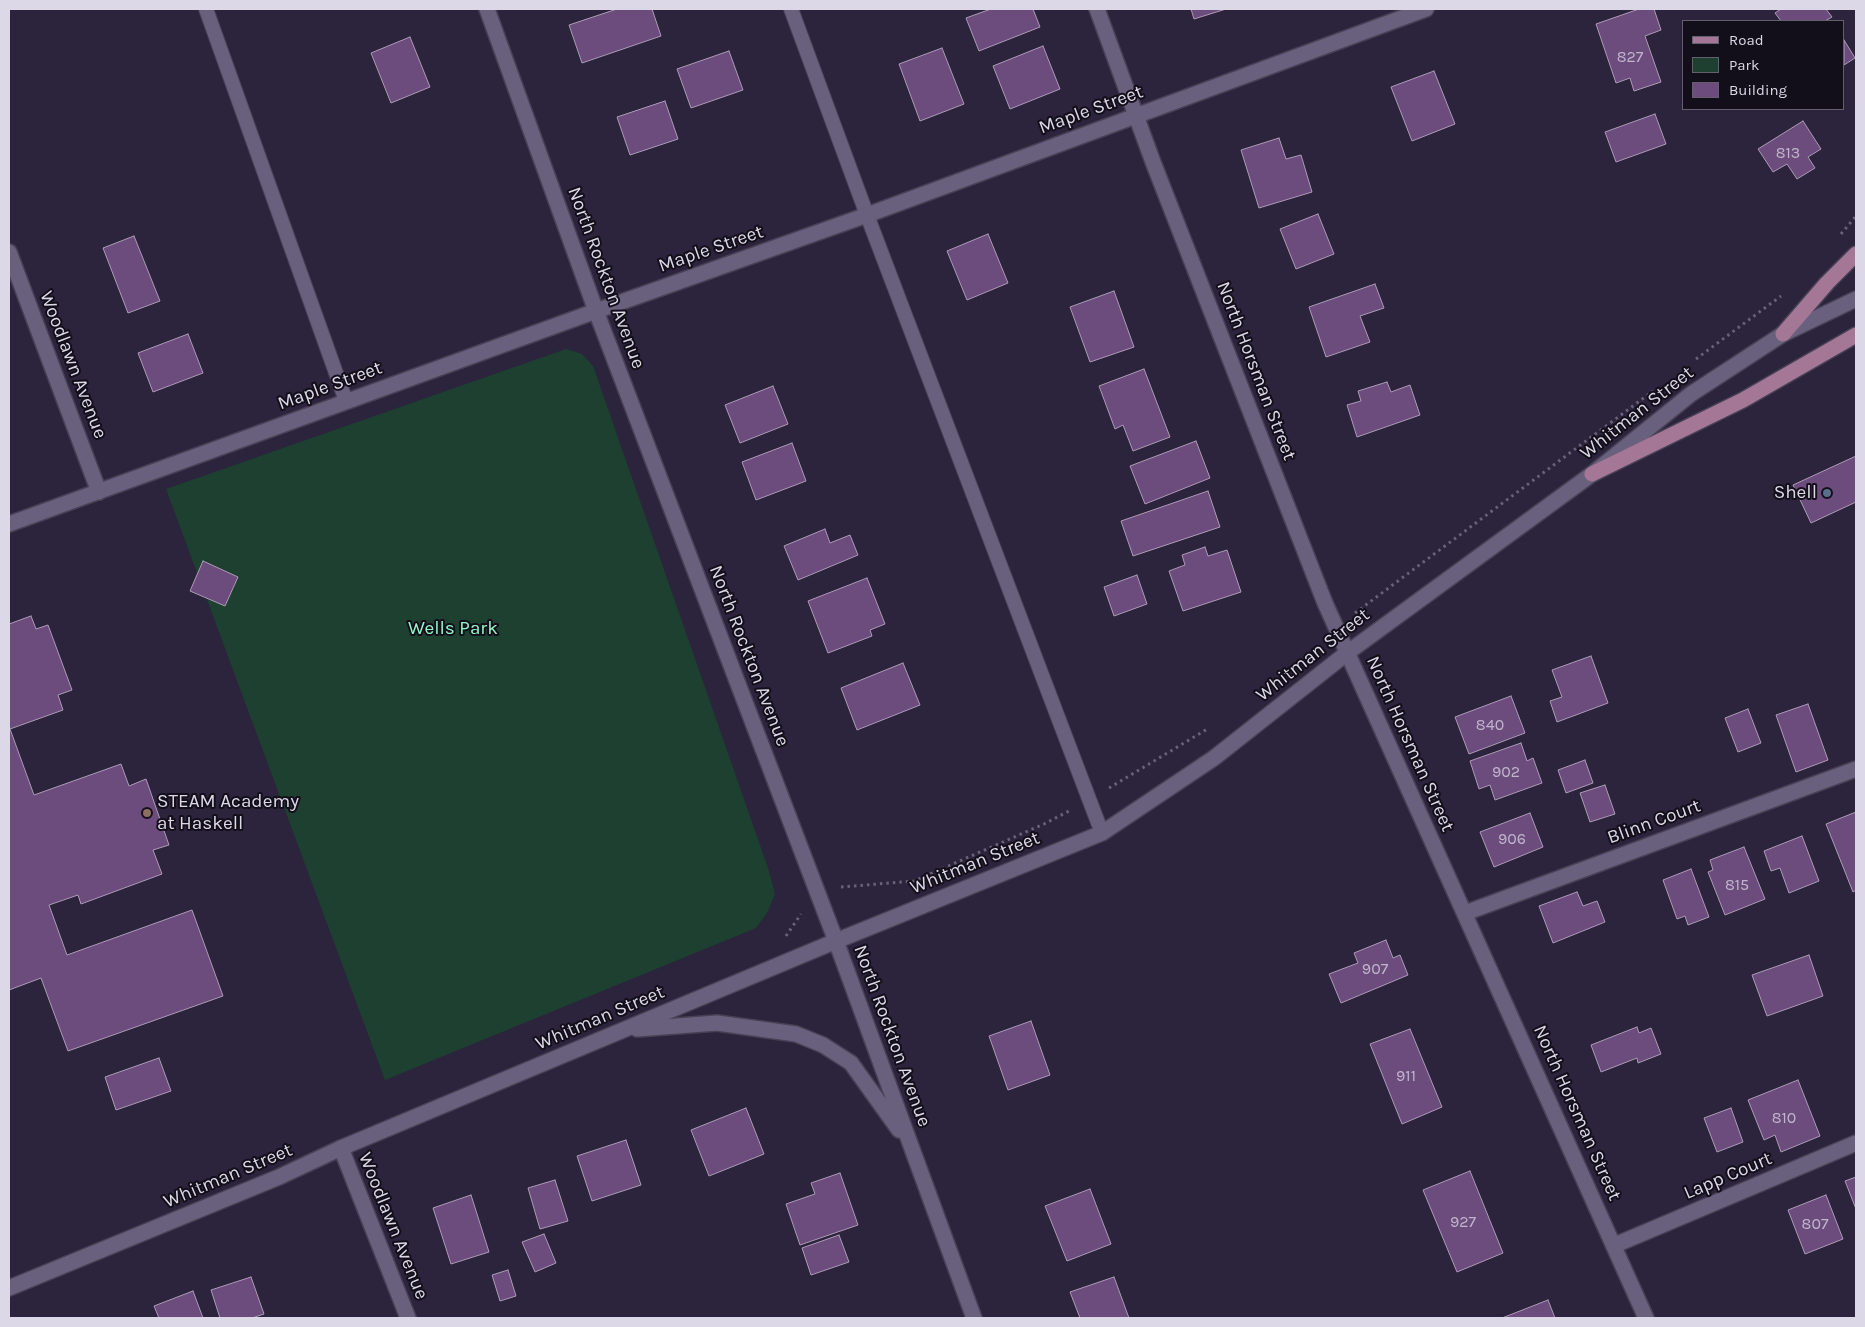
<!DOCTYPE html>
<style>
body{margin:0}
#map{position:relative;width:1865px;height:1327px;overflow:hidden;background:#2b243c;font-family:Karla,sans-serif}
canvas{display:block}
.frame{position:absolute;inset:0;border:10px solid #dcd8e8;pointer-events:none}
.legend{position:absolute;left:1682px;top:20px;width:162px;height:90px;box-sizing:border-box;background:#130f1a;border:1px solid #635f6c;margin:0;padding:6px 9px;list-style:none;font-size:15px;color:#dcd8e8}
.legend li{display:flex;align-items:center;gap:10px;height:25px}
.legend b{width:25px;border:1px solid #635f6c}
</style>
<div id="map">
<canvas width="1865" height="1327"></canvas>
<div class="frame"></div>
<ul class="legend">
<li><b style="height:6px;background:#a47796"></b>Road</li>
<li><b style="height:14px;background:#1d4030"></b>Park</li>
<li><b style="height:14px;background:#6c4c7c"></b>Building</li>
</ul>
</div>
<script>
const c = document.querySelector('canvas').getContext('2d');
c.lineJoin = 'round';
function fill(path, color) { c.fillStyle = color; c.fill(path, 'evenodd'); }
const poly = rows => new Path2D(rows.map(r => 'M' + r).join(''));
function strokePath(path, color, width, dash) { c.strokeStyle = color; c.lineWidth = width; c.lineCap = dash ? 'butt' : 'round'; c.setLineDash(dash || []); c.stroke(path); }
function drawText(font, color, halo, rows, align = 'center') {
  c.font = font + ' Karla,sans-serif'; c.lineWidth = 4; c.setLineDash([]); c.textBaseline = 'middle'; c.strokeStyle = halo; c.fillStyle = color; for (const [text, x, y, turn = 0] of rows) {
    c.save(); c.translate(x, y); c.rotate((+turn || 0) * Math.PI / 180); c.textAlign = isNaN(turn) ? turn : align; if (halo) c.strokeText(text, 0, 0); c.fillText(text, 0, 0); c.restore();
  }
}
fill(poly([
 [566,349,582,354,593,366,769,871,775,894,767,913,756,928,385,1080,166,489]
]), '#1d4030');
const building = poly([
 [617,9,652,9,661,36,582,63,569,25,617,9],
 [991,9,1033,9,1040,27,979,51,966,18,991,9],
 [1191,9,1226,9,1194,19,1191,9],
 [1639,9,1654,9,1661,30,1645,36,1661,82,1634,91,1630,78,1616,83,1596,24,1639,9],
 [1781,9,1826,9,1832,17,1825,21,1781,21,1775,13,1781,9],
 [410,37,430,87,391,103,371,53,410,37],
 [1844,40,1855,58,1844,65,1844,40],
 [1043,46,1060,89,1010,109,993,66,1043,46],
 [942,48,964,104,920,121,899,64,942,48],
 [729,51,743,90,691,108,677,69,729,51],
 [1434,71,1455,124,1412,141,1391,87,1434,71],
 [665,101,678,139,630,155,617,117,665,101],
 [1655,114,1666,144,1616,162,1605,132,1655,114],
 [1803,121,1821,149,1808,157,1815,168,1797,179,1787,164,1773,172,1758,149,1803,121],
 [1279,138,1286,159,1301,155,1312,192,1259,208,1241,150,1279,138],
 [1318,214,1334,254,1296,269,1280,229,1318,214],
 [988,234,1008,283,967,300,947,251,988,234],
 [134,236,160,301,128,313,103,248,134,236],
 [1375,284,1384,308,1360,316,1370,342,1326,357,1309,307,1375,284],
 [1114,291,1134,347,1090,362,1070,307,1114,291],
 [188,334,203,373,153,392,138,353,188,334],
 [1144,369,1170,437,1133,451,1123,425,1115,429,1099,386,1144,369],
 [1387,382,1391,392,1410,385,1420,415,1357,437,1347,405,1361,401,1358,391,1387,382],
 [773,386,788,424,740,443,725,405,773,386],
 [1196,441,1210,478,1145,504,1130,466,1196,441],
 [792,443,806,481,756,500,742,462,792,443],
 [1856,456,1856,502,1811,523,1793,485,1856,456],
 [1208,491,1220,527,1133,556,1121,521,1208,491],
 [825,529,830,543,850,535,858,555,798,580,784,546,825,529],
 [1205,547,1208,556,1227,550,1241,592,1183,611,1169,571,1185,565,1182,555,1205,547],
 [203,561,238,577,225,606,190,591,203,561],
 [1137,575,1147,604,1114,616,1104,587,1137,575],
 [867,578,885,624,870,630,872,636,828,653,808,601,867,578],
 [31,616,36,629,48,625,72,690,58,695,63,710,10,729,34,795,121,764,129,786,146,779,169,845,153,850,162,874,81,904,78,895,49,905,67,955,192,910,223,996,68,1051,41,978,9,990,9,624,31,616],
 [1591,656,1608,703,1557,722,1550,701,1562,697,1552,670,1591,656],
 [903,663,920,705,857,730,841,688,903,663],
 [1511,696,1525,733,1469,754,1455,717,1511,696],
 [1808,704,1828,760,1796,772,1776,715,1808,704],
 [1748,709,1761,743,1738,752,1725,718,1748,709],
 [1521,743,1527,761,1533,758,1542,783,1495,800,1490,785,1479,789,1470,761,1521,743],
 [1585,760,1593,783,1566,793,1558,770,1585,760],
 [1605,785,1615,814,1590,822,1580,793,1605,785],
 [1856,812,1856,890,1853,892,1826,824,1856,812],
 [1530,813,1543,847,1494,867,1480,832,1530,813],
 [1802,836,1819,881,1789,893,1780,868,1771,871,1764,851,1802,836],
 [1744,847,1765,899,1725,915,1708,872,1713,870,1710,860,1744,847],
 [1691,869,1709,917,1688,925,1685,916,1677,919,1663,880,1691,869],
 [1577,892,1583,906,1597,901,1605,922,1553,943,1539,906,1577,892],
 [1386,940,1393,958,1400,955,1408,975,1341,1003,1329,974,1358,963,1354,953,1386,940],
 [1809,955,1823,996,1767,1016,1752,975,1809,955],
 [1031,1021,1050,1075,1008,1090,989,1036,1031,1021],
 [1637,1027,1639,1033,1651,1028,1661,1054,1638,1063,1637,1058,1601,1072,1591,1045,1637,1027],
 [1410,1029,1442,1107,1402,1124,1370,1044,1410,1029],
 [159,1058,171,1091,116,1110,105,1077,159,1058],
 [1798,1080,1820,1136,1781,1152,1775,1135,1764,1140,1748,1100,1798,1080],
 [746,1108,764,1154,709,1176,691,1130,746,1108],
 [1731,1108,1743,1142,1717,1152,1704,1118,1731,1108],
 [626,1140,641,1185,592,1201,577,1156,626,1140],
 [1470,1171,1503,1253,1457,1272,1423,1190,1470,1171],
 [840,1173,858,1225,800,1245,786,1204,815,1194,811,1183,840,1173],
 [1856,1177,1856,1209,1845,1181,1856,1177],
 [555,1180,568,1221,540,1229,528,1188,555,1180],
 [1090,1189,1111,1244,1067,1261,1045,1206,1090,1189],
 [471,1195,489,1252,451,1264,433,1208,471,1195],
 [1826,1195,1843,1239,1805,1254,1788,1210,1826,1195],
 [544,1234,556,1263,535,1272,522,1242,544,1234],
 [839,1235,849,1262,811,1275,802,1248,839,1235],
 [508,1270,516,1296,500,1301,492,1275,508,1270],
 [251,1277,264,1314,252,1318,220,1318,211,1290,251,1277],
 [1114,1277,1129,1318,1080,1318,1070,1292,1114,1277],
 [193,1291,203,1318,159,1318,154,1306,193,1291],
 [1548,1300,1555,1318,1502,1318,1548,1300]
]);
fill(building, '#6c4c7c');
strokePath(building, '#ad9bb7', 1);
const lane = poly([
 [206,9,346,401],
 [791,9,867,215,1102,833]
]);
const street = poly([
 [1097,9,1153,162,1325,603,1646,1318],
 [9,252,99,492],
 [9,524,596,311,867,215,1426,9],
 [1465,913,1856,769],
 [341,1148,408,1318],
 [1615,1245,1856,1143]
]);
const secondary = poly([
 [487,9,596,311,836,941,974,1318],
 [637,1029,717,1023,796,1034,823,1045,851,1063,899,1130],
 [9,1288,279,1177,341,1148,836,941,1102,833,1214,758,1347,653,1592,474,1691,394,1783,334,1856,299]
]);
const primary = poly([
 [1783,334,1827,283,1856,254],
 [1592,474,1743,400,1856,335]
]);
strokePath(lane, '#484155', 16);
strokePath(street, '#484155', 18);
strokePath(secondary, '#484155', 18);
strokePath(primary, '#484155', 18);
strokePath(poly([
 [1841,234,1856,216],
 [1696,359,1781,296],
 [1355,613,1653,391],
 [1109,788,1209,728],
 [841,887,914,881,1044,824,1069,811],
 [786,936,801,914]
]), '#686277', 3, [2.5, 4]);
strokePath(lane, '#69607d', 14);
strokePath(street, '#69607d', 15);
strokePath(secondary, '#69607d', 15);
strokePath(primary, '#a47796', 15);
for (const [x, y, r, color] of [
 [1827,493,5,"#5c6f8a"],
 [147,813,5,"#8d6e63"]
]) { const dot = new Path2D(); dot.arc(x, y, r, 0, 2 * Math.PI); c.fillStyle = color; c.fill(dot); strokePath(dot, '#130f1a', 2); }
drawText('16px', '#c0b5cd', null, [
 ["827",1630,57],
 ["813",1788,153],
 ["840",1490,725],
 ["902",1506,772],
 ["906",1512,839],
 ["815",1737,885],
 ["907",1375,969],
 ["911",1406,1076],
 ["810",1784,1118],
 ["927",1463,1222],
 ["807",1815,1224]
]);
drawText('19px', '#dcd8e8', '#130f1a', [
 ["Maple Street",1091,110,-20],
 ["Maple Street",711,249,-19],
 ["North Rockton Avenue",606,278,70],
 ["Woodlawn Avenue",73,365,69],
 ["North Horsman Street",1256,371,69],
 ["Maple Street",330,386,-20],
 ["Whitman Street",1637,413,-38],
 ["Whitman Street",1313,655,-38],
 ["North Rockton Avenue",749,656,69],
 ["North Horsman Street",1410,744,66],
 ["Blinn Court",1654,822,-20],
 ["Whitman Street",975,863,-22],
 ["Whitman Street",600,1018,-23],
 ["North Rockton Avenue",892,1036,70],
 ["North Horsman Street",1577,1113,66],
 ["Whitman Street",228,1176,-23],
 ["Lapp Court",1728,1176,-23],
 ["Woodlawn Avenue",393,1226,68]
]);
drawText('19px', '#dcd8e8', '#130f1a', [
 ["Shell",1817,493],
 ["STEAM Academy",157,802,"left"],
 ["at Haskell",157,824,"left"]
], 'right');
drawText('19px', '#95f7c8', '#130f1a', [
 ["Wells Park",453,629]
]);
</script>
